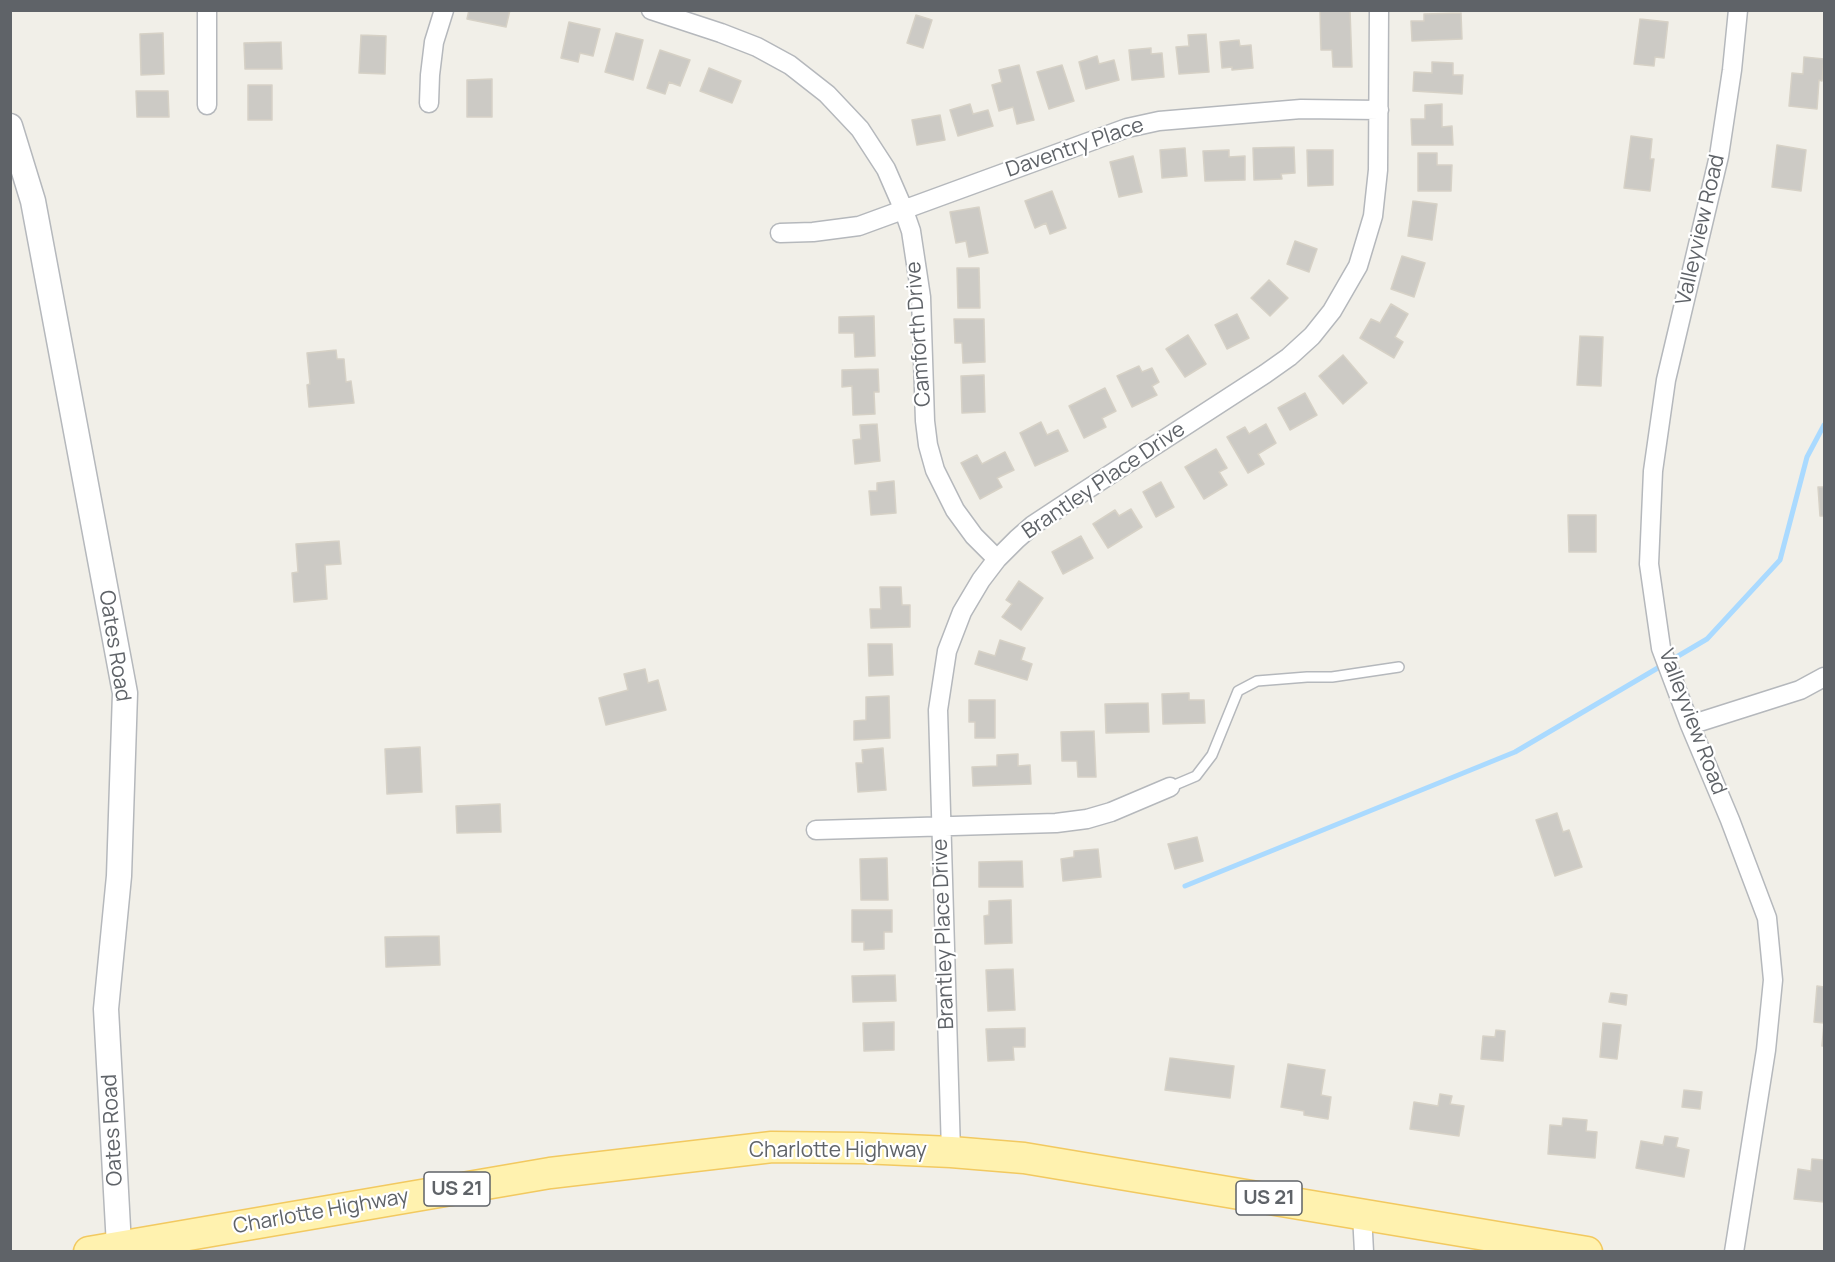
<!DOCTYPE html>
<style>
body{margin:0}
#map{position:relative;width:1835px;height:1262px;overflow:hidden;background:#f1efe8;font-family:Manrope,sans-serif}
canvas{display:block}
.frame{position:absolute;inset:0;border:12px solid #5f6368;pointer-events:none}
</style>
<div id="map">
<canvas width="1835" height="1262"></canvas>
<div class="frame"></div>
</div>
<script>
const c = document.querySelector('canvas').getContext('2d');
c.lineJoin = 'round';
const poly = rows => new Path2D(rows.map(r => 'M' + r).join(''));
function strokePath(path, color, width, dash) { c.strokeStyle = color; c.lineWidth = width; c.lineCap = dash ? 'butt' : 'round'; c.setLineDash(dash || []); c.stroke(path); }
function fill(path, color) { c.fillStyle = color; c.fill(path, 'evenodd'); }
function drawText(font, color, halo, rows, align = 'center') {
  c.font = font + ' Manrope,sans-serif'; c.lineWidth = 4.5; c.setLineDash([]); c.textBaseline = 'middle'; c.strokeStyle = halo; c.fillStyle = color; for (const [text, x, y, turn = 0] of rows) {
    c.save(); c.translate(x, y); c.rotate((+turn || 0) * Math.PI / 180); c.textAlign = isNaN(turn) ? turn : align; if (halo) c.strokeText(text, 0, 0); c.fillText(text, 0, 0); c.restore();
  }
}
strokePath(poly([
 [1185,886,1515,752,1707,639,1780,560,1807,457,1824,425]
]), '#aadaff', 5);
const building = poly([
 [469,10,510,10,506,27,467,19,469,10],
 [1350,10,1352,67,1333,67,1332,50,1321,50,1320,11,1350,10],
 [1461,13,1462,39,1412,41,1411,21,1424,21,1424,14,1461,13],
 [916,15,932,20,923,48,907,43,916,15],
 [1640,19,1668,22,1664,58,1655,57,1654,66,1634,64,1640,19],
 [569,22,600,29,593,56,580,53,578,62,561,58,569,22],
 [163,33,164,74,141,75,140,34,163,33],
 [616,33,643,40,633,80,605,72,616,33],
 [1206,34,1209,72,1179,74,1176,47,1189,46,1188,35,1206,34],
 [361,35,386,36,385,74,359,73,361,35],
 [1239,40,1240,46,1251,45,1253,68,1232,70,1232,67,1222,68,1220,42,1239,40],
 [281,42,282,69,245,69,244,43,281,42],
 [1151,48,1151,54,1162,53,1164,77,1132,80,1129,50,1151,48],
 [660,50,690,60,680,86,669,82,665,94,647,88,660,50],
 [1097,56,1099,64,1114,60,1119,80,1086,89,1079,62,1097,56],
 [1804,57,1824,59,1822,81,1819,80,1817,109,1789,106,1792,73,1803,74,1804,57],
 [1432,62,1453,63,1453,75,1463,75,1462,94,1413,91,1414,72,1432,73,1432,62],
 [1019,65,1034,120,1017,124,1013,107,999,111,992,85,1002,82,999,70,1019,65],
 [1062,65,1074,101,1049,109,1037,72,1062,65],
 [709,68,741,81,732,103,700,91,709,68],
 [492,79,492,117,467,117,467,80,492,79],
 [248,85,272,85,272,120,248,120,248,85],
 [136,91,168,91,169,117,137,117,136,91],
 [970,104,973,114,988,110,993,126,958,136,950,110,970,104],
 [1442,104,1442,127,1452,126,1453,145,1412,145,1411,119,1425,119,1425,105,1442,104],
 [940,115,945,140,917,145,912,120,940,115],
 [1631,136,1652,139,1650,159,1654,159,1650,191,1624,188,1631,136],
 [1777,145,1806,150,1801,191,1772,187,1777,145],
 [1294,147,1295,173,1281,174,1282,179,1254,180,1253,148,1294,147],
 [1185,148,1187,176,1162,178,1160,150,1185,148],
 [1229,150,1229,157,1245,156,1245,180,1205,181,1203,151,1229,150],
 [1307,150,1333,150,1333,185,1308,186,1307,150],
 [1418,153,1437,153,1437,165,1452,165,1451,191,1418,191,1418,153],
 [1133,156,1142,192,1119,197,1110,162,1133,156],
 [1052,191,1066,228,1050,234,1046,223,1035,228,1025,201,1052,191],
 [1413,201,1437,204,1432,240,1408,236,1413,201],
 [979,207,988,253,969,257,966,241,956,243,950,212,979,207],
 [1295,241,1317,249,1309,272,1287,264,1295,241],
 [1402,256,1425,263,1414,297,1391,289,1402,256],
 [957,268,979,268,980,308,958,308,957,268],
 [1269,280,1288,298,1270,316,1251,298,1269,280],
 [1391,304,1408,314,1395,337,1403,342,1394,358,1360,338,1371,319,1380,323,1391,304],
 [1237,314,1249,338,1227,349,1215,325,1237,314],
 [874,316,875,356,855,357,854,333,839,333,839,317,874,316],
 [954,319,984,319,985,362,963,363,962,343,955,343,954,319],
 [1188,335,1206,364,1185,377,1166,349,1188,335],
 [1580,336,1603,337,1601,386,1577,385,1580,336],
 [336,350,337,359,344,359,346,382,351,381,354,403,309,407,307,385,310,384,307,353,336,350],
 [1343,355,1367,383,1343,404,1319,376,1343,355],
 [1139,366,1142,372,1152,368,1159,382,1152,386,1157,395,1132,407,1117,376,1139,366],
 [878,369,879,392,874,392,875,414,853,415,852,386,842,387,842,370,878,369],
 [984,375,985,412,962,413,961,376,984,375],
 [1105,388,1116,411,1102,418,1106,427,1084,438,1069,406,1105,388],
 [1305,393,1317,415,1290,430,1278,408,1305,393],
 [1041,422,1047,435,1058,430,1068,451,1035,466,1020,433,1041,422],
 [877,424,880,461,855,464,853,440,861,439,860,425,877,424],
 [1266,424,1276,443,1258,454,1264,464,1248,473,1227,437,1245,427,1249,434,1266,424],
 [1216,449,1227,468,1219,472,1227,485,1204,499,1185,467,1216,449],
 [1005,452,1014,470,997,478,1002,487,980,499,961,463,977,455,982,464,1005,452],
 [894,481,896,513,871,515,869,491,877,491,877,483,894,481],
 [1161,482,1174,507,1156,517,1143,492,1161,482],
 [1818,487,1824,487,1824,516,1820,516,1818,487],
 [1131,509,1142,527,1108,548,1093,524,1115,510,1119,516,1131,509],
 [1568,515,1596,515,1596,552,1569,552,1568,515],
 [1081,536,1093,558,1063,574,1052,552,1081,536],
 [339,541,341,564,325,565,327,599,294,602,292,573,298,572,296,544,339,541],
 [1019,581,1043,598,1021,630,1002,617,1012,604,1006,600,1019,581],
 [880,587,901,587,902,605,910,605,910,627,871,628,870,609,881,609,880,587],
 [1000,640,1025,648,1021,660,1032,664,1027,680,975,664,979,651,995,656,1000,640],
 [868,644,892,644,893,675,869,676,868,644],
 [645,669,648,683,658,680,666,710,606,725,599,698,628,690,624,674,645,669],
 [1189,693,1189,700,1204,700,1205,723,1163,724,1162,694,1189,693],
 [889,696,890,738,854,740,854,721,866,720,866,697,889,696],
 [969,700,995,700,995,738,975,738,975,722,969,722,969,700],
 [1148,703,1149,732,1106,733,1105,704,1148,703],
 [1094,731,1096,777,1078,777,1077,761,1062,761,1061,732,1094,731],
 [420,747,422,792,387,794,385,749,420,747],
 [883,748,886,790,858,792,856,763,863,763,862,750,883,748],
 [1018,754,1018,766,1030,765,1031,784,973,786,972,767,997,766,997,755,1018,754],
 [500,804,501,832,457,833,456,806,500,804],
 [1557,813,1563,832,1569,830,1582,867,1555,876,1536,820,1557,813],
 [1197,837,1203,861,1175,869,1168,844,1197,837],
 [1098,849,1101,877,1063,881,1061,859,1074,857,1074,851,1098,849],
 [887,858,888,900,861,900,860,859,887,858],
 [1022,861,1023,887,979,887,979,862,1022,861],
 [1011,900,1012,943,985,944,984,916,989,915,989,901,1011,900],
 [852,910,892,910,892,932,884,932,884,949,864,950,864,942,852,942,852,910],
 [439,936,440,965,386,967,385,937,439,936],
 [1013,969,1015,1010,988,1011,986,970,1013,969],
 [895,975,896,1001,853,1002,852,976,895,975],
 [1817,986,1824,987,1824,1046,1822,1046,1824,1023,1814,1022,1817,986],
 [1611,993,1627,995,1626,1005,1609,1002,1611,993],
 [894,1022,894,1050,864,1051,863,1023,894,1022],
 [1603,1023,1621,1025,1617,1059,1600,1057,1603,1023],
 [1025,1028,1025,1047,1013,1047,1014,1060,988,1061,986,1029,1025,1028],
 [1496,1030,1505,1031,1503,1061,1481,1059,1483,1036,1495,1037,1496,1030],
 [1170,1058,1234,1066,1230,1098,1165,1090,1170,1058],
 [1288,1064,1325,1070,1321,1095,1331,1097,1328,1119,1304,1115,1304,1111,1281,1107,1288,1064],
 [1684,1090,1702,1092,1700,1109,1682,1107,1684,1090],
 [1440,1094,1452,1096,1450,1104,1464,1106,1459,1136,1410,1129,1414,1102,1438,1106,1440,1094],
 [1563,1118,1587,1120,1586,1131,1597,1132,1595,1158,1548,1154,1550,1125,1562,1126,1563,1118],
 [1665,1136,1678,1138,1676,1147,1689,1150,1684,1177,1636,1168,1641,1141,1663,1145,1665,1136],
 [1812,1159,1824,1160,1824,1202,1794,1199,1798,1169,1811,1171,1812,1159]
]);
fill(building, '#cccac5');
strokePath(building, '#d6d1c6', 1.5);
const service = poly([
 [1170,787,1196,776,1212,755,1238,691,1257,681,1307,677,1332,677,1399,667]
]);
const minor = poly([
 [651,10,721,33,757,47,790,65,827,94,860,129,886,169,903,208,911,231,921,297,925,421,928,445,935,470,955,510,974,536,997,559],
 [429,103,430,75,434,42,444,10],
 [207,105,207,10],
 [780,233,813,232,859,226,1127,128,1159,121,1301,109,1379,110],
 [1690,725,1800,690,1824,677],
 [816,830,1056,823,1087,819,1111,812,1170,787],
 [951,1152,938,710,947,651,962,612,981,580,997,559,1017,539,1033,525,1077,496,1265,374,1289,357,1312,336,1332,311,1358,266,1373,216,1378,170,1379,10],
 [1362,1214,1364,1252],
 [1734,1252,1766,1050,1773,980,1767,918,1730,820,1690,725,1661,648,1649,564,1653,471,1666,380,1719,156,1732,70,1738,10]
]);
const tertiary = poly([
 [10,126,33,201,125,693,119,876,106,1009,119,1246]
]);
const primary = poly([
 [89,1252,550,1173,772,1147,861,1148,951,1152,1024,1158,1587,1252]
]);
strokePath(service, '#b5b8bc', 12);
strokePath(minor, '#b5b8bc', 21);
strokePath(tertiary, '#b5b8bc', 27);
strokePath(primary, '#f2c960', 33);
strokePath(service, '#fff', 9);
strokePath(minor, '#fff', 18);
strokePath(tertiary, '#fff', 24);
strokePath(primary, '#fff2af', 30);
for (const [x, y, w] of [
 [457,1189,66],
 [1269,1198,66]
]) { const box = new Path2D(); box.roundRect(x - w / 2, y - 17, w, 34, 4.5); c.fillStyle = '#fff'; c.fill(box); strokePath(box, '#5f6368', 1.5); }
drawText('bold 20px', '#5f6368', null, [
 ["US 21",457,1189],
 ["US 21",1269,1198]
]);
drawText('21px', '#5f6368', '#fff', [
 ["Daventry Place",1075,148,-19],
 ["Valleyview Road",1701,230,-77],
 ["Camforth Drive",919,334,-94],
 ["Brantley Place Drive",1104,481,-34],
 ["Oates Road",114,646,81],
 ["Valleyview Road",1692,722,69],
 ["Brantley Place Drive",944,934,-92],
 ["Oates Road",113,1130,-93],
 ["Charlotte Highway",838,1151],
 ["Charlotte Highway",321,1212,-10]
]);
</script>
